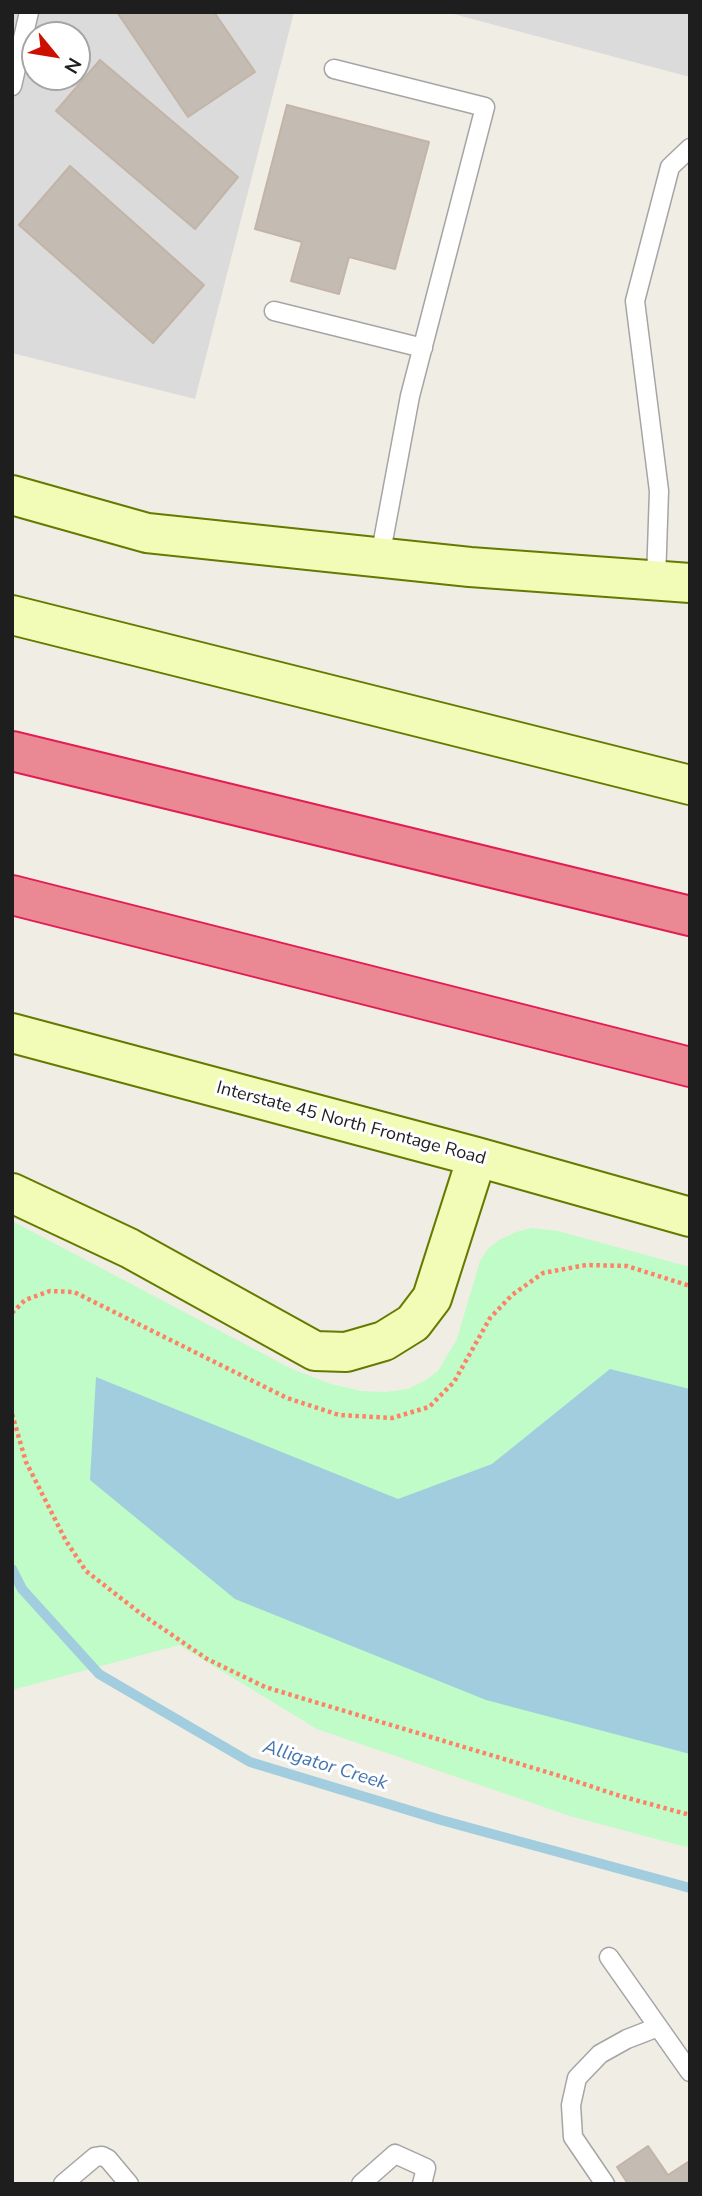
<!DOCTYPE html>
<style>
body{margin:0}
#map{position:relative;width:702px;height:2196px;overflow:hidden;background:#f0ede4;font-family:"Nunito Sans",sans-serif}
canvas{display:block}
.frame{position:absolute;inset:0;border:14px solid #1e1e1e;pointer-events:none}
.north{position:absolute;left:21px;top:21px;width:70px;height:70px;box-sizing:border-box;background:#fff;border:2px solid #a5a5a5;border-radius:50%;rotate:120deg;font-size:19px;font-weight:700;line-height:28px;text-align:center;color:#1e1e1e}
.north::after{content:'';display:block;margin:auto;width:24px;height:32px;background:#cd0f00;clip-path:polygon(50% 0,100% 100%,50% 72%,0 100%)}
</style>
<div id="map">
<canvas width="702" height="2196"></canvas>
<div class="frame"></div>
<div class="north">N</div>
</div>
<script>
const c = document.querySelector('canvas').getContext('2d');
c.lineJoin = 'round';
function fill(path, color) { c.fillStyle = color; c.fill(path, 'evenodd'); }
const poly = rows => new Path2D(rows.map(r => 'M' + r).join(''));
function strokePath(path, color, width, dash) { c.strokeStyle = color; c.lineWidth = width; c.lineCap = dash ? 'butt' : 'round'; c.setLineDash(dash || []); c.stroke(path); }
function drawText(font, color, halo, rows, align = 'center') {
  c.font = font + ' "Nunito Sans",sans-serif'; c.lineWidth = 6; c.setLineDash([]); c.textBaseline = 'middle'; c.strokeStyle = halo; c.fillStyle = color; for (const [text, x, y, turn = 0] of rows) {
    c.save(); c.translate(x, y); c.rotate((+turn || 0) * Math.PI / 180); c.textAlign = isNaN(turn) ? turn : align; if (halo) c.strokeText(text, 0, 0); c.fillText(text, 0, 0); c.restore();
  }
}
fill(poly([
 [12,12,294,12,195,399,12,353],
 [35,35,77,35,77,77,35,77],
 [446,12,690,12,690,77]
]), '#dcdbdb');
fill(poly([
 [12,1221,292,1369,331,1384,361,1391,386,1392,408,1389,426,1380,438,1371,457,1339,480,1261,488,1249,499,1240,516,1232,532,1228,558,1231,690,1267,690,1848,570,1816,317,1729,179,1645,12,1690]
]), '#bffcc8');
fill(poly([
 [610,1369,690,1389,690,1754,486,1700,235,1599,90,1480,96,1377,398,1499,492,1464]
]), '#a2cddf');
strokePath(poly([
 [12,1569,22,1589,99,1674,250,1762,441,1820,690,1888]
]), '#a2cddf', 10);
const building = poly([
 [117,12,214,12,255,72,188,117,117,12],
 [100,60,238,177,195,229,56,111,100,60],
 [287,105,429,142,395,269,349,257,339,294,291,281,302,242,255,229,287,105],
 [70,166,204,285,153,343,19,225,70,166],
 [648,2146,668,2175,688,2162,690,2165,690,2184,628,2184,617,2167,648,2146]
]);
fill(building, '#c4bcb3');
strokePath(building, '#c2b4a6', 2);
const service = poly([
 [334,69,485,107,410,396,380,557],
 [12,86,29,12],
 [274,311,423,348],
 [656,580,659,491,635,301,670,167,690,148],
 [609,1957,690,2072],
 [63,2184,95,2157,102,2156,108,2159,129,2184],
 [361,2184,395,2154,426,2168,422,2184],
 [605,2184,573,2137,571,2105,577,2078,600,2054,627,2039,658,2027]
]);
const secondary = poly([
 [12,495,147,533,470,567,690,583],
 [12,615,690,785],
 [12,1033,477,1157,690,1217],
 [12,1193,129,1248,315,1351,346,1352,384,1341,413,1323,432,1298,477,1157]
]);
const motorway = poly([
 [12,751,690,916],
 [12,895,690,1067]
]);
strokePath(service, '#a5a5a5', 21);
strokePath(secondary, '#647b00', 42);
strokePath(motorway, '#e21d52', 42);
strokePath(poly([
 [12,1313,25,1300,50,1291,74,1292,287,1398,339,1415,392,1418,429,1407,454,1382,490,1318,512,1295,543,1273,586,1265,627,1266,690,1286],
 [12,1414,26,1462,66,1541,86,1571,140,1613,207,1659,265,1687,560,1776,617,1795,690,1815]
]), '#ff8166', 4.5, [3.5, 3.5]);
strokePath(service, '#fff', 18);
strokePath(secondary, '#f3fcb6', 38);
strokePath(motorway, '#ea8893', 38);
drawText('18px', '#1e1e1e', '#fff', [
 ["Interstate 45 North Frontage Road",351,1124,15]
]);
drawText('italic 19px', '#4674b2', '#fff', [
 ["Alligator Creek",325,1766,17]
]);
</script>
